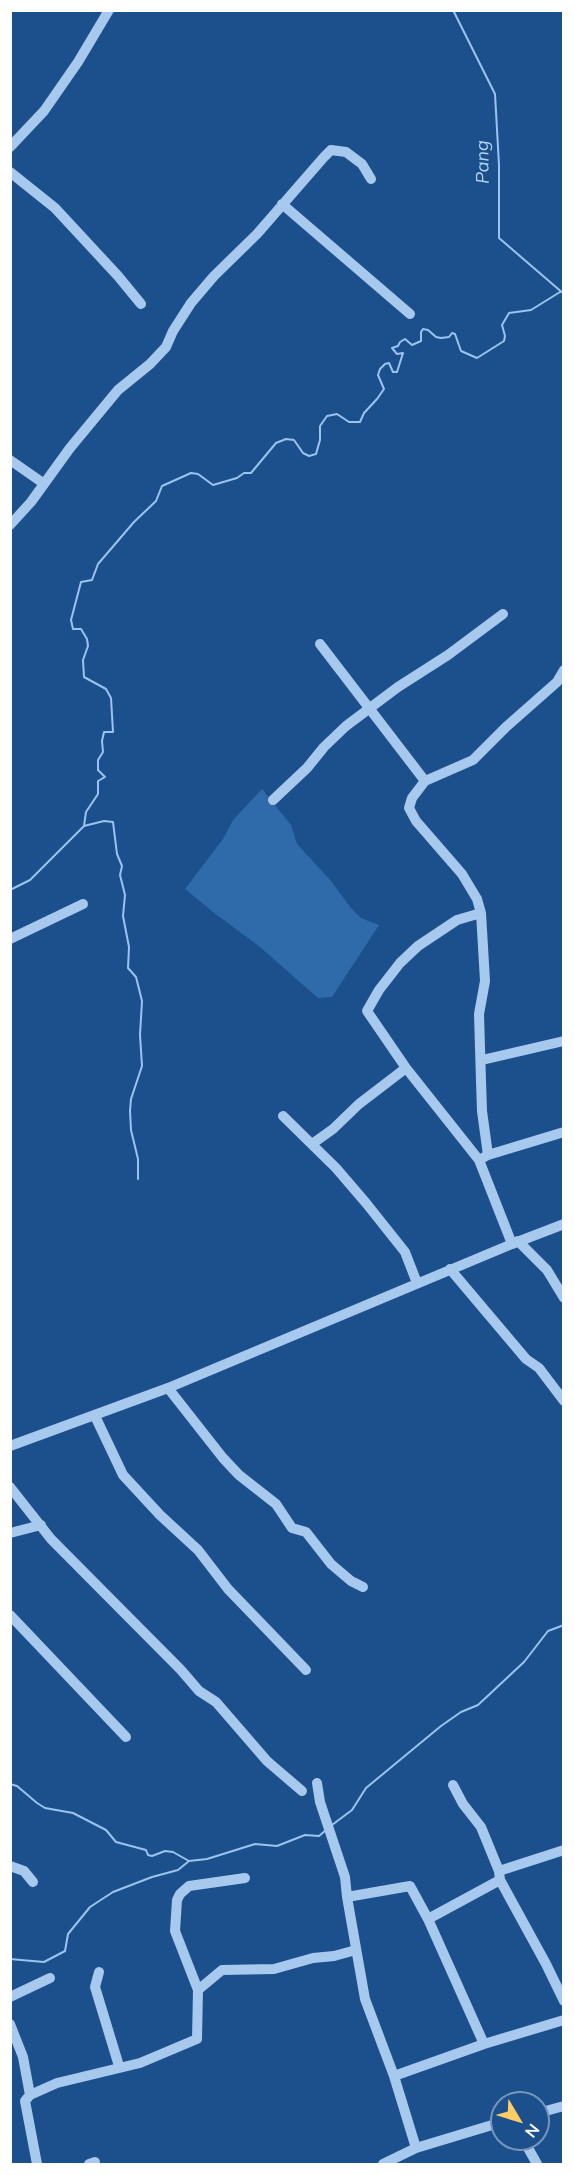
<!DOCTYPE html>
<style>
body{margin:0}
#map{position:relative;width:574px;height:2175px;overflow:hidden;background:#1c508c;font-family:Mulish,sans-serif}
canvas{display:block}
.frame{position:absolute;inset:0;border:12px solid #fff;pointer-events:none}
.north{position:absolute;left:490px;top:2091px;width:60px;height:60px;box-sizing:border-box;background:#1c508c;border:2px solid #7796ba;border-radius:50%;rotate:128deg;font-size:16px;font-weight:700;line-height:24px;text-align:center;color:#fff}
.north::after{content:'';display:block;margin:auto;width:21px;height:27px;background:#fecc65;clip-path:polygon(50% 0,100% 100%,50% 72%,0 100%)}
</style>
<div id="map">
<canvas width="574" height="2175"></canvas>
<div class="frame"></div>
<div class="north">N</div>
</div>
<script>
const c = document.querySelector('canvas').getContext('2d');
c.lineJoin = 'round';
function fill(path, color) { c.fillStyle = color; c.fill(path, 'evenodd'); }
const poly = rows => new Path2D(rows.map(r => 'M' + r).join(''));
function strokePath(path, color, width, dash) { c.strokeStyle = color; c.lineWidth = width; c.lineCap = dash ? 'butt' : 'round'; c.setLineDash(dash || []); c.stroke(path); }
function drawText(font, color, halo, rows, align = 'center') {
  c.font = font + ' Mulish,sans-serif'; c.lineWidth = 4.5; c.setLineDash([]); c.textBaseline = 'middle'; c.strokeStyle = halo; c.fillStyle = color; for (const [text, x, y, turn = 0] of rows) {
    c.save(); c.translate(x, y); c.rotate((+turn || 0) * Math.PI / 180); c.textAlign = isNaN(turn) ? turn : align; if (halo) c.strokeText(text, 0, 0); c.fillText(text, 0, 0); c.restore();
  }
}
fill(poly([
 [262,789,291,825,297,844,331,881,351,908,361,918,379,925,332,997,318,998,260,947,213,912,185,889,223,839,233,820]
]), '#2f6baa');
strokePath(poly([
 [453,10,495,94,499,165,499,238,564,294],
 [84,826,104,821,113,822,117,854,122,866,120,875,125,895,123,916,129,947,128,968,136,977,142,1001,140,1035,142,1066,131,1099,130,1111,131,1130,138,1159,138,1179],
 [10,890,30,880,84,826,86,812,98,794,98,781,105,777,98,770,98,760,103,752,102,741,104,732,113,732,111,698,106,689,84,677,83,660,88,646,87,639,81,629,73,629,71,620,81,582,92,580,98,564,134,522,156,501,162,486,191,473,198,474,213,485,237,478,244,473,251,473,276,443,286,439,294,440,303,453,309,456,316,454,320,440,320,426,327,416,337,414,349,422,360,422,364,413,377,399,384,389,378,375,380,369,385,364,389,363,393,372,397,372,403,353,397,354,392,348,398,346,400,342,405,339,412,345,421,341,421,332,423,329,428,330,436,337,441,338,449,337,452,333,455,334,461,351,477,358,504,341,505,336,502,325,509,313,531,310,560,292],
 [10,1784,17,1786,37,1803,45,1808,73,1813,106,1830,116,1842,146,1850,148,1855,152,1856,165,1851,173,1852,189,1861],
 [332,1825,352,1810,366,1788,441,1726,461,1712,478,1705,524,1662,548,1631,564,1625],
 [10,1959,44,1962,65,1951,68,1934,90,1907,113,1892,152,1877,178,1870,189,1861,207,1859,255,1844,277,1846,305,1835,319,1836,326,1830]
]), '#9ac4ef', 2);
strokePath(poly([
 [10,147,44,111,78,62,109,10],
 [10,172,55,208,118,276,141,304],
 [282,204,410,314],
 [10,460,43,483],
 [10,525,31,502,70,448,118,390,150,364,166,347,173,331,191,303,214,276,257,234,324,157,331,150,346,152,362,164,371,179],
 [320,644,425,781],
 [273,800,307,768,324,747,346,726,398,687,448,655,503,614],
 [481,913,457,920,418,946,400,963,379,990,367,1011,406,1068,479,1160,512,1244],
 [10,939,83,904],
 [482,1060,564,1041],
 [283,1116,336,1168,366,1203,405,1252,417,1283],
 [312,1144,333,1129,359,1104,406,1068],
 [488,1155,564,1132],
 [479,1160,488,1155,482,1111,481,1081,479,1014,485,981,481,913,477,899,462,874,416,821,409,808,412,798,425,781,473,760,506,727,557,682,564,670],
 [518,1241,547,1270,564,1298],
 [450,1269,526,1359,539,1368,564,1401],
 [168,1388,223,1458,239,1475,276,1504,292,1528,306,1532,331,1564,351,1581,363,1587],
 [95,1416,123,1475,160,1515,198,1550,228,1589,306,1670],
 [10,1446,168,1388,512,1244,564,1224],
 [10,1487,51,1539,181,1670,199,1691,216,1702,267,1761,302,1791],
 [10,1533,41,1525],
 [10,1615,126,1737],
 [317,1783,320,1802,345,1877,347,1897,365,1999,394,2076,416,2148],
 [453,1785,463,1804,481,1827,499,1871,500,1880,546,1964,564,2001],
 [10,1866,24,1871,33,1882],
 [499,1871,564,1850],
 [347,1897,410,1886,428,1919,484,2044],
 [428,1919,500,1880],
 [99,1972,95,1987,119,2066],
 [198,1990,175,1931,177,1900,180,1894,189,1886,245,1878],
 [10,1997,50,1978],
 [10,2024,23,2057,30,2095],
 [394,2076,484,2044,564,2020],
 [538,2113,564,2106],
 [523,2139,537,2164],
 [37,2164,25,2101,30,2095,57,2083,140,2063,197,2039,198,1990,222,1970,274,1969,313,1958,334,1956,356,1950],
 [89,2164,95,2162],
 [383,2164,416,2148,502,2122]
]), '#a7c9ed', 10);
drawText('italic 18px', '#b3d3f4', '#1c508c', [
 ["Pang",483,162,-91]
]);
</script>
